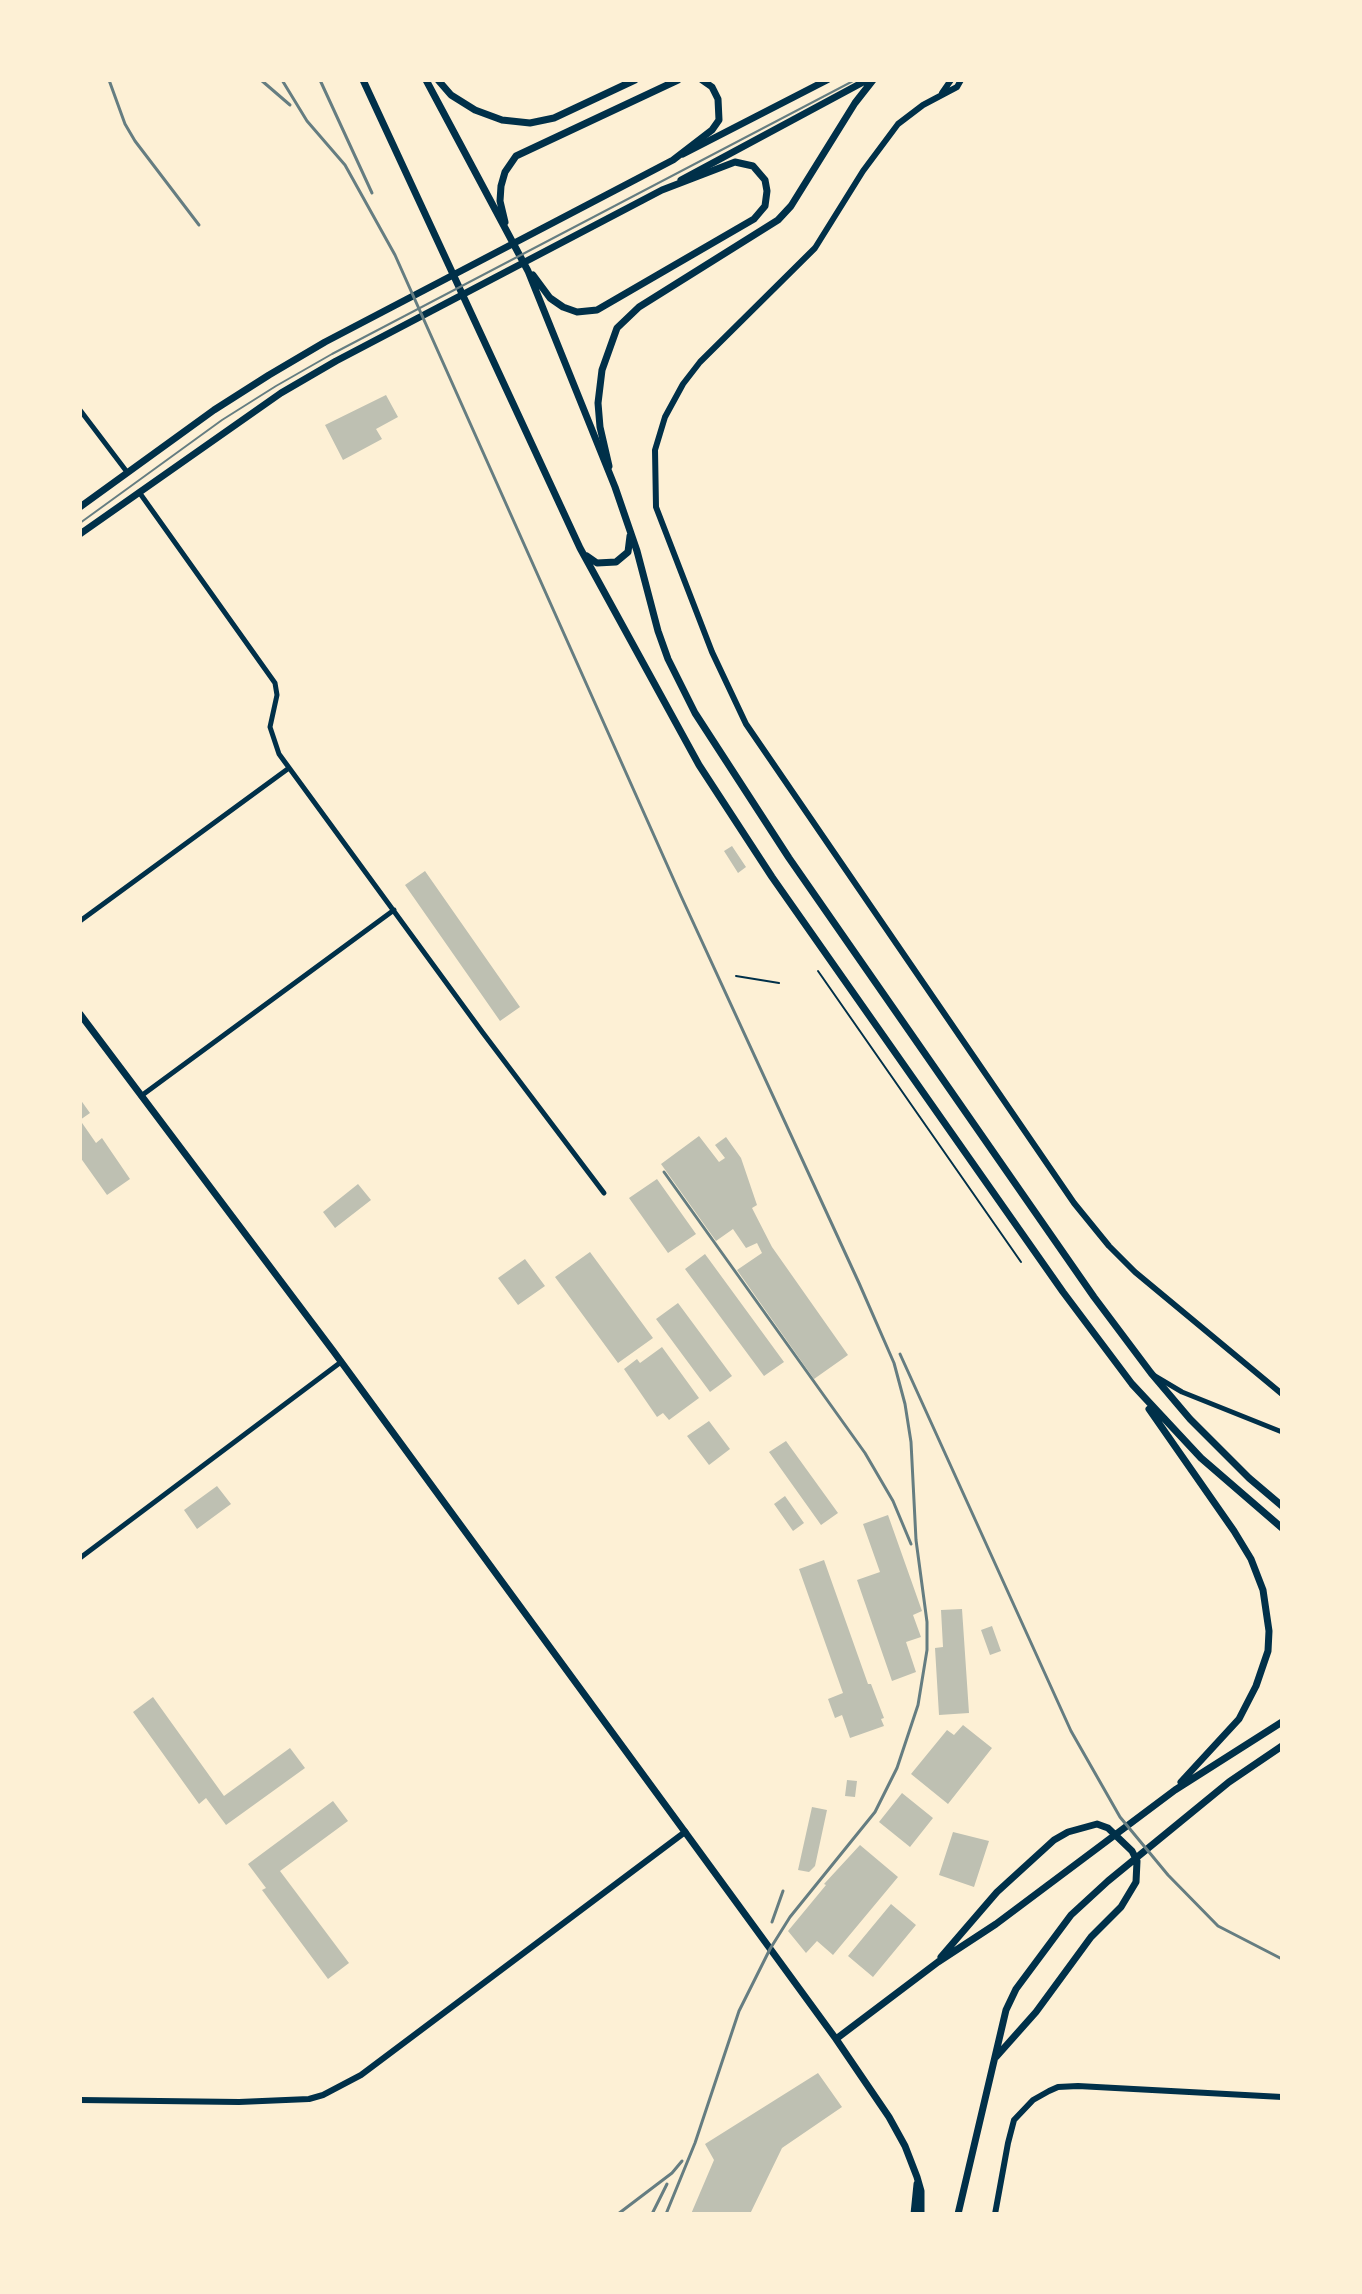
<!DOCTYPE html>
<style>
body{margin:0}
#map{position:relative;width:1362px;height:2294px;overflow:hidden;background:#fdf0d5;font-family:Helvetica,sans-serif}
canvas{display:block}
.frame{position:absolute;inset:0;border:82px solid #fdf0d5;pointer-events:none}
</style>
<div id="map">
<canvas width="1362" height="2294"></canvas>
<div class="frame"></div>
</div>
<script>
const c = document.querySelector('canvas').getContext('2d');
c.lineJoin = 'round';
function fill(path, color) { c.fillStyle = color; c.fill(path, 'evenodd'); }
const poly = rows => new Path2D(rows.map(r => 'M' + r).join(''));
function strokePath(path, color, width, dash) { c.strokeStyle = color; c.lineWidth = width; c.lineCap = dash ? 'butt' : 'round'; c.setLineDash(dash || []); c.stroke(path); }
fill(poly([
 [386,395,398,417,376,429,382,439,343,460,325,425],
 [732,846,746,867,738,873,724,851],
 [425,871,520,1007,500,1021,405,885],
 [80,1099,90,1113,80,1120,96,1143,102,1138,130,1179,107,1195,80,1157],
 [699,1136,719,1162,725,1158,715,1145,726,1137,741,1158,757,1205,752,1208,772,1247,848,1355,814,1379,737,1270,762,1253,757,1243,746,1248,733,1229,716,1241,661,1164],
 [657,1179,696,1234,668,1253,629,1198],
 [358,1184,371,1200,335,1228,323,1212],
 [590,1252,653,1338,618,1363,555,1277],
 [705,1254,784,1362,764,1376,685,1269],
 [525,1259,545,1286,518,1305,498,1278],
 [678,1303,732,1376,710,1392,656,1319],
 [662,1347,699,1398,669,1420,663,1413,657,1417,624,1369,637,1359,640,1363],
 [709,1421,730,1449,709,1465,687,1436],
 [786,1441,838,1513,821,1525,769,1452],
 [217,1486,231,1504,197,1529,184,1510],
 [785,1496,804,1523,793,1531,774,1504],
 [888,1515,922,1611,913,1615,921,1637,906,1642,916,1672,892,1681,857,1580,880,1572,863,1524],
 [824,1560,868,1684,871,1684,884,1718,881,1719,884,1726,850,1738,842,1715,835,1718,828,1699,843,1693,799,1569],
 [962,1609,969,1713,939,1715,935,1648,943,1647,941,1610],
 [992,1626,1001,1651,990,1655,981,1630],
 [153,1697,224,1796,290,1748,305,1768,226,1825,206,1798,199,1804,133,1712],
 [963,1725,992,1748,948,1804,911,1774,947,1730,954,1735],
 [847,1780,857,1781,855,1797,845,1796],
 [902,1793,933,1818,910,1847,879,1822],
 [333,1801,348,1821,280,1871,349,1963,328,1979,262,1890,266,1888,248,1864],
 [812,1807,827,1810,815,1866,809,1872,798,1870],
 [953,1832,989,1841,974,1887,939,1875],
 [860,1845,898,1877,833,1955,817,1941,806,1953,788,1931,826,1885,824,1884],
 [891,1904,916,1925,873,1977,848,1956],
 [818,2073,842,2107,782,2148,750,2214,691,2214,714,2160,705,2144]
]), '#bec0b2');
strokePath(poly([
 [818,971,1021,1262],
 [736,976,779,983]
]), '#003049', 2);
strokePath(poly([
 [80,410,127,472],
 [139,492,275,683,277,695,270,727,279,754,483,1033,604,1193],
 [80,921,289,768],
 [141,1096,394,910],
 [1155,1376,1182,1392,1282,1432],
 [80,1558,341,1362]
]), '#003049', 5);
strokePath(poly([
 [961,80,957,87,923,105,898,124,863,171,815,248,700,362,683,384,665,417,655,450,656,507,712,652,746,724,1074,1203,1109,1246,1135,1272,1282,1394],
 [942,93,951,80],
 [80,2100,239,2102,309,2099,323,2095,361,2075,685,1832],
 [995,2214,1008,2143,1014,2120,1033,2100,1049,2091,1058,2087,1078,2086,1282,2097]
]), '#003049', 6);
strokePath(poly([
 [438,80,451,95,475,110,502,120,530,123,554,118,635,80],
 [683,154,827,80],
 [681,180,867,80],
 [609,466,600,427,598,403,602,370,617,328,639,307,778,220,791,206,855,103,873,80],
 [80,1014,334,1352,685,1832]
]), '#003049', 7);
strokePath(poly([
 [363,80,580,548,699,765,772,877,1063,1292,1132,1384,1201,1458,1282,1528],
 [426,80,528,271,615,487,637,551,658,631,668,659,695,713,789,858,1094,1297,1151,1373,1190,1419,1249,1478,1282,1506],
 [505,222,500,201,501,186,505,172,516,156,678,80],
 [80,507,214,410,269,375,325,342,673,160,712,130,719,120,718,99,712,87,702,80],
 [80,534,281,393,336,361,662,190,735,162,753,166,765,180,767,191,765,206,754,219,597,310,577,312,563,307,550,298,533,275],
 [587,556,597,563,616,562,628,552,630,536],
 [1149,1409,1234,1531,1251,1559,1263,1590,1269,1631,1268,1651,1256,1686,1239,1719,1181,1782],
 [685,1832,836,2039,889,2117,905,2146,917,2177,921,2191,921,2214],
 [941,1957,997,1892,1054,1840,1068,1832,1097,1824,1108,1828,1132,1851,1137,1861,1136,1882,1121,1907,1091,1937,1036,2012,996,2057],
 [836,2039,938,1962,996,1924,1175,1790,1282,1722],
 [914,2214,917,2184],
 [958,2214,1006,2010,1016,1989,1071,1915,1108,1881,1229,1782,1282,1746]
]), '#003049', 7);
strokePath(poly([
 [80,523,222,420,276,386,332,354,855,80]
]), '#657d81', 2);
strokePath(poly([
 [109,80,125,124,135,141,199,225],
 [261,80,290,105],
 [282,80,307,121,345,165,395,255,681,896,859,1283,894,1363,905,1404,911,1442,916,1540,927,1622,927,1650,918,1705,897,1768,875,1812,790,1917,770,1949,739,2011,695,2143,666,2214],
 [320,80,372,193],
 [664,1172,865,1453,893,1501,911,1544],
 [900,1354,1071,1731,1120,1817,1168,1875,1218,1926,1282,1959],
 [772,1922,783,1891],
 [618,2214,672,2173,682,2161],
 [652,2214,667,2184]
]), '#657d81', 3);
</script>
